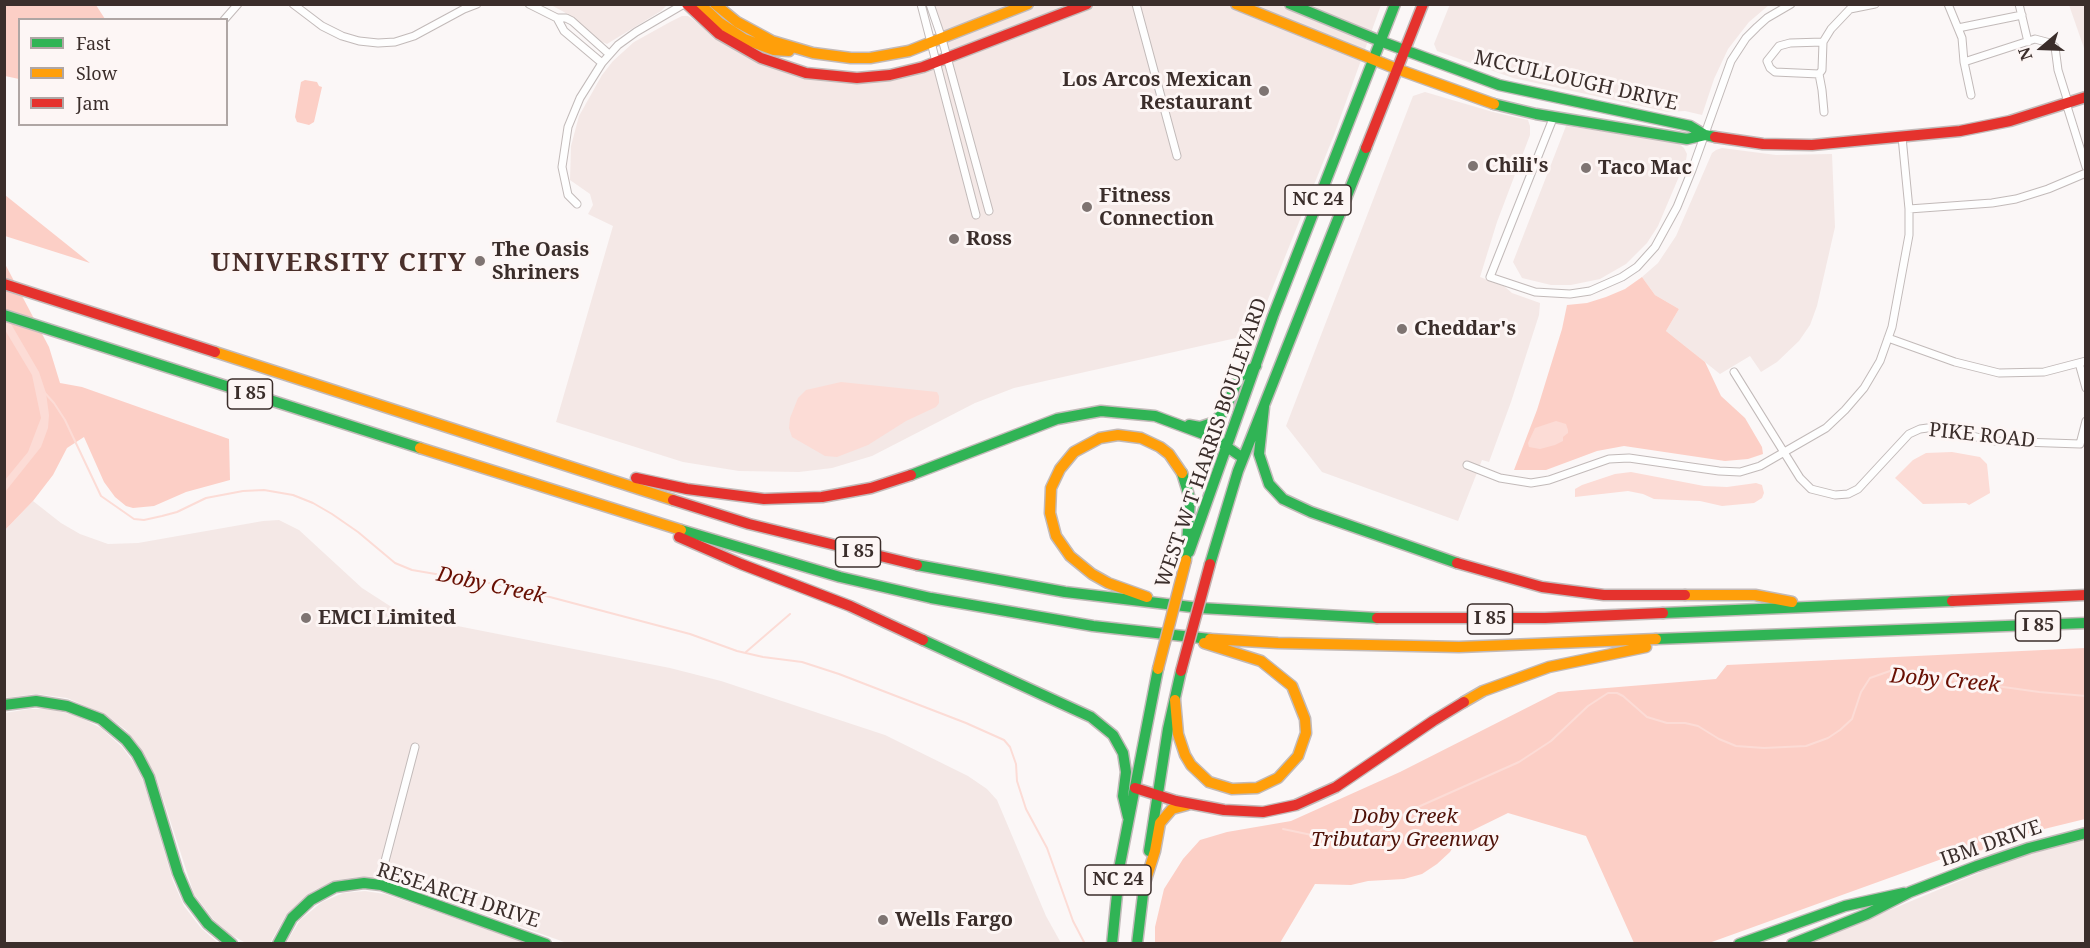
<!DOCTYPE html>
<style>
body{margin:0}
#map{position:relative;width:2090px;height:948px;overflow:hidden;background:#fbf7f7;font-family:"Noto Serif",serif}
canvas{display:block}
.frame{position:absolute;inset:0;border:6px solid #3b2e2b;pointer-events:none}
.legend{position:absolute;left:18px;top:18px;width:210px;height:108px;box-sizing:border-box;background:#fdf6f5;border:2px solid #afa6a4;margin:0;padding:8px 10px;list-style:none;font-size:18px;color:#3b2e2b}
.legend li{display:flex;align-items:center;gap:12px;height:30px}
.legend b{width:30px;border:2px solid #afa6a4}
.north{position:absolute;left:2012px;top:18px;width:60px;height:60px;-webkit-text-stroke:4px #fdf6f5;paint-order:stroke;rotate:251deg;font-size:16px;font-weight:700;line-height:24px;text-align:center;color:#3b2e2b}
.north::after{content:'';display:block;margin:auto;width:21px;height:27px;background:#3b2e2b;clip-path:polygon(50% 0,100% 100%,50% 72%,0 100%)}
</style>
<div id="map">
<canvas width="2090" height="948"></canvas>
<div class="frame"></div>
<ul class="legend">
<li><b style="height:8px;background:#30b455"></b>Fast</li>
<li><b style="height:8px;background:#ff9f0a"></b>Slow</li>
<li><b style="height:8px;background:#e5322d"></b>Jam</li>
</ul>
<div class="north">N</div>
</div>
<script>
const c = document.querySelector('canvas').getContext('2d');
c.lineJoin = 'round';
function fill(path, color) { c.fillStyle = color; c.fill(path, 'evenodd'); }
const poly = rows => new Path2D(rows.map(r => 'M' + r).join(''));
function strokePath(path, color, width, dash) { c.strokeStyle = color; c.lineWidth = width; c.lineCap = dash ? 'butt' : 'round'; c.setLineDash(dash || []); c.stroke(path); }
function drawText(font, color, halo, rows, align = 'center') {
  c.font = font + ' "Noto Serif",serif'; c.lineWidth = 6; c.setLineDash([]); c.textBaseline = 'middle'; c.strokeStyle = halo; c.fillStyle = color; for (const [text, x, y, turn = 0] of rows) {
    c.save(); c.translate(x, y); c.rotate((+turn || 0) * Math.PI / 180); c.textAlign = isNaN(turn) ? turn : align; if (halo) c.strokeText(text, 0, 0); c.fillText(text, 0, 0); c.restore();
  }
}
fill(poly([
 [1450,4,1769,4,1769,5,1749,22,1728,49,1714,79,1702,115,1685,111,1668,112,1513,78,1437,51,1434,44],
 [551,5,667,5,661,11,607,44,600,41,564,12],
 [933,5,1381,5,1334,135,1254,334,1014,388,975,403,872,456,832,468,799,472,739,471,683,462,556,422,613,226,588,214,593,205,590,194,570,180,571,146,579,116,602,75,613,61,634,42,670,22,682,16,688,16,730,46,845,81,952,60],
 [2069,5,2085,5,2085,51],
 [1425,92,1493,112,1528,120,1530,126,1530,135,1497,222,1480,277,1504,286,1512,293,1540,303,1539,315,1511,402,1489,462,1482,460,1458,521,1322,472,1286,426,1413,96],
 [1566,126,1677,142,1684,148,1687,154,1686,160,1658,226,1647,243,1626,264,1600,279,1571,285,1551,285,1522,278,1513,262],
 [1722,148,1776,155,1832,154,1835,227,1817,306,1810,325,1799,341,1777,362,1761,372,1750,356,1720,374,1666,331,1679,309,1655,295,1642,277,1658,263,1676,236,1712,153,1716,150],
 [33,501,61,523,80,534,108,544,138,543,263,521,279,520,299,530,362,588,390,606,412,617,670,668,721,681,885,735,968,776,987,789,997,800,1046,916,1061,943,567,943,406,886,384,880,358,877,337,880,315,890,305,897,286,915,270,943,246,943,231,935,214,920,194,894,155,774,139,746,126,730,106,715,67,698,36,694,5,698,5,530],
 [29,709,50,709,77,716,101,728,122,747,134,763,144,783,173,881,184,906,201,928,218,943,5,943,5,713],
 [2085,838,2085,943,1808,944,2010,860],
 [365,891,385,894,526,943,286,943,300,920,322,902,343,893]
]), '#f4e8e6');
fill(poly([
 [5,4,96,5,105,19,20,20,19,79,5,76],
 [305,80,317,82,319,86,322,87,314,122,309,125,297,122,295,117,301,82],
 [4,195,5,195,90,263,5,236],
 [4,262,49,347,60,383,82,387,229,439,230,480,186,492,154,506,133,508,126,506,115,497,104,482,84,437,67,448,53,475,33,501,5,530],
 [1642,277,1655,295,1679,309,1666,331,1705,362,1721,396,1745,418,1762,447,1763,454,1748,459,1725,461,1624,446,1597,451,1546,470,1514,470,1537,410,1562,329,1567,305,1587,303,1606,297,1625,289],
 [2085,648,2085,819,2036,831,1977,852,1975,847,1709,943,1634,943,1586,836,1508,813,1459,837,1450,852,1437,864,1422,874,1404,879,1368,881,1351,885,1315,884,1280,943,1155,943,1155,927,1164,889,1183,859,1200,840,1227,832,1291,821,1400,772,1558,692,1716,679,1727,665]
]), '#fccfc6');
fill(poly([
 [4,312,39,372,46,393,49,415,48,428,41,447,5,492,5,480,28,452,41,418,32,375,5,330],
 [841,382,937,392,939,396,939,403,936,407,906,421,868,445,837,457,825,456,792,437,789,428,790,418,798,398,806,390],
 [1556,421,1566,424,1568,430,1568,433,1563,437,1563,441,1555,445,1540,449,1529,447,1528,443,1535,428],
 [1952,452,1980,457,1987,464,1990,493,1969,505,1966,503,1923,504,1895,478,1913,460,1926,453],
 [1631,472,1704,486,1727,487,1756,483,1762,485,1764,493,1762,498,1754,503,1722,506,1700,501,1654,499,1643,494,1628,491,1575,497,1575,489,1582,485,1615,474]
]), '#fcdcd6');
strokePath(poly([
 [44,392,54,403,65,420,101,496,134,519,144,520,162,516,177,512,206,498,243,491,264,490,293,495,313,503,332,514,358,532,395,563,412,570,512,587,690,634,737,651,763,657,802,662,839,674,966,723,1004,740,1010,747,1016,764,1017,781,1026,809,1047,848,1073,921,1085,944],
 [746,652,790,614],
 [1283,829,1326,838,1347,839,1376,834,1395,819,1418,807,1519,762,1551,741,1588,706,1608,693,1617,693,1623,696,1647,717,1667,723,1685,723,1698,726,1719,739,1736,746,1764,748,1806,746,1828,738,1840,730,1852,719,1861,692,1870,678,1890,671,2039,692,2086,696]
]), '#fcdcd6', 2);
const street = poly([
 [293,4,322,26,342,36,359,41,378,43,395,42,414,36,464,9,477,4],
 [529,4,557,18],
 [921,4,976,215],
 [930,4,942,39,989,211],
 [1136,4,1177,156],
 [1948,4,1962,38,1964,62,2035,39,2050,43,2055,47,2058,70,2068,102],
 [2019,4,2028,42],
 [224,20,238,4],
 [1958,28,2022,15],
 [1823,42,1790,43,1779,46,1767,61,1770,68,1775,72,1819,74,1822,70,1823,42,1831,29,1850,9,1875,4],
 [1964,62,1971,95],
 [602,63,564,31,557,18,566,18,572,21,609,54],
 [1819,74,1822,90,1824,112],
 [2066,103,2086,167],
 [1554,116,1490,277,1535,292,1570,294,1590,291,1622,277,1637,267,1655,247,1677,207,1692,170,1731,61,1746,38,1757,27,1767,18,1791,4],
 [577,204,568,195,562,167,568,127,580,98,602,63,618,45,636,32,684,4],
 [1909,209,1992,203,2016,199,2048,189,2086,173],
 [1888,338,1955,362,1999,373,2044,372,2086,361],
 [2079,363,2086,388],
 [1734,372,1800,478,1811,489,1835,495,1848,494,1858,489,1909,434,1920,429,1935,427,1993,441,2080,444,2086,421],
 [1467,465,1500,478,1531,483,1549,480,1609,459,1629,458,1719,471,1740,472,1760,466,1826,428,1845,410,1864,388,1880,361,1892,327,1909,235,1909,209,1902,137],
 [379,884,415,747]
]);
const fast = poly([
 [1290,4,1380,41,1499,85,1690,126,1705,135,1715,137],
 [1494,104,1536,114,1687,139,1705,135],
 [4,315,420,448],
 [1264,407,1259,454,1269,484,1283,499,1311,512,1457,563],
 [1189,425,1200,427,1215,422,1226,408,1239,377,1256,366],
 [1182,473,1190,499,1186,560],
 [911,475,1057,419,1101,411,1155,416,1214,438,1243,458],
 [681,530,840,577,931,598,1093,626,1210,639],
 [1189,552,1273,316,1395,4],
 [1210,564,1238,471,1366,148],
 [917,565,1065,592,1200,608,1377,618],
 [1663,613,1952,601],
 [1656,639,2086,623],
 [923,640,1091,717,1113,735,1123,753,1126,772,1123,796,1128,817],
 [4,705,36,701,67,706,101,719,126,740,137,754,149,777,178,873,189,899,208,924,232,944],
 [1149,851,1168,729,1181,671],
 [278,944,292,918,311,900,335,887,364,883,381,885,546,944],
 [1112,944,1120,864,1158,669],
 [1137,944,1145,878],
 [1739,944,1845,906,1904,893],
 [1792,944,1867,914,1910,892,1977,866,2029,848,2086,833]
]);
const slow = poly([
 [700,4,720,23,744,39,774,50,789,51],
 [715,4,737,22,772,41,813,53,851,58,870,58,909,51,1028,4],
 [1236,4,1397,69,1494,104],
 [215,352,673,500],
 [420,448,681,530],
 [1685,595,1755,595,1792,602],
 [1147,597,1108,583,1092,574,1070,556,1056,536,1050,513,1051,488,1060,469,1074,452,1100,438,1118,435,1141,438,1160,447,1169,454,1182,473],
 [1210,639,1278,643,1459,647,1656,639],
 [1175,700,1178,734,1185,755,1191,765,1209,782,1232,789,1257,788,1278,778,1298,756,1306,733,1305,719,1292,686,1261,661,1204,643],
 [1464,702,1483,691,1549,667,1646,647],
 [1144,886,1155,851,1160,823,1172,809,1187,805]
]);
const jam = poly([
 [687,4,719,34,761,58,806,73,857,78,890,75,923,67,1087,4],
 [1715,137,1763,144,1812,145,1960,131,2010,121,2086,97],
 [1366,148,1423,4],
 [4,284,215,352],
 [636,478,687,489,764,499,822,497,871,488,911,475],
 [673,500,749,524,917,565],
 [679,537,741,564,850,606,923,640],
 [1457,563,1542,587,1604,595,1685,595],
 [1952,601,2086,595],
 [1377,618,1545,618,1663,613],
 [1135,788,1176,801,1224,810,1263,812,1296,805,1336,787,1433,721,1464,702]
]);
strokePath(street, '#c2bab9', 9);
strokePath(fast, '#c2bab9', 13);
strokePath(slow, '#c2bab9', 13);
strokePath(jam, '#c2bab9', 13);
strokePath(street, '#fefefe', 7);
strokePath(fast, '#30b455', 10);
strokePath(slow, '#ff9f0a', 10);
strokePath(jam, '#e5322d', 10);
const slowBridge = poly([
 [1158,669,1186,560]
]);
const jamBridge = poly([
 [1181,671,1210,564]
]);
strokePath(slowBridge, '#c3b2b0', 13, []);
strokePath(jamBridge, '#c3b2b0', 13, []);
strokePath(slowBridge, '#ff9f0a', 10);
strokePath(jamBridge, '#e5322d', 10);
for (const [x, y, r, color] of [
 [1264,91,6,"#7e7472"],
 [1473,166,6,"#7e7472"],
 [1586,168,6,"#7e7472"],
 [1087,207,6,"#7e7472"],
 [954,239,6,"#7e7472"],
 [480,261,6,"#7e7472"],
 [1402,329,6,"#7e7472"],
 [306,618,6,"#7e7472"],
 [883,920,6,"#7e7472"]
]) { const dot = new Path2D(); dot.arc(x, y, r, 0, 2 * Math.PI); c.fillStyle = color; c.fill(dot); strokePath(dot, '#fdf6f5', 2); }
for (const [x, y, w] of [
 [1318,200,66],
 [250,394,45],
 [858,552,45],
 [1490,619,45],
 [2038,626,45],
 [1118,880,66]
]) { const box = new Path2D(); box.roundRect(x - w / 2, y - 15, w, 30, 4.5); c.fillStyle = '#fdf6f5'; c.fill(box); strokePath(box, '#3b2e2b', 1.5); }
drawText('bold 18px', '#3b2e2b', null, [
 ["NC 24",1318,200],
 ["I 85",250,394],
 ["I 85",858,552],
 ["I 85",1490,619],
 ["I 85",2038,626],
 ["NC 24",1118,880]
]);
drawText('bold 20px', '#3b2e2b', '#fdf6f5', [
 ["Los Arcos Mexican",1252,80,"right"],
 ["Restaurant",1252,103,"right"],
 ["Chili's",1485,166],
 ["Taco Mac",1598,168],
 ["Fitness",1099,196],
 ["Connection",1099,219],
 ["Ross",966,239],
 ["The Oasis",492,250],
 ["Shriners",492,273],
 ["Cheddar's",1414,329],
 ["EMCI Limited",318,618],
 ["Wells Fargo",895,920]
], 'left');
drawText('20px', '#3b2e2b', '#fdf6f5', [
 ["MCCULLOUGH DRIVE",1576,81,13],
 ["PIKE ROAD",1982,436,6],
 ["WEST W T HARRIS BOULEVARD",1212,443,-71],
 ["IBM DRIVE",1991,844,-19],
 ["RESEARCH DRIVE",458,896,18]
]);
drawText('italic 20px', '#4f1107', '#fdf6f5', [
 ["Doby Creek",1405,817],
 ["Tributary Greenway",1405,840]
]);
drawText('italic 21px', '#680f02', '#fdf6f5', [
 ["Doby Creek",491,586,12],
 ["Doby Creek",1945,681,5]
]);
c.letterSpacing = '1.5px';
drawText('bold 26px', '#4a2f2a', '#fdf6f5', [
 ["UNIVERSITY CITY",339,264]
]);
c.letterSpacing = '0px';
</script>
